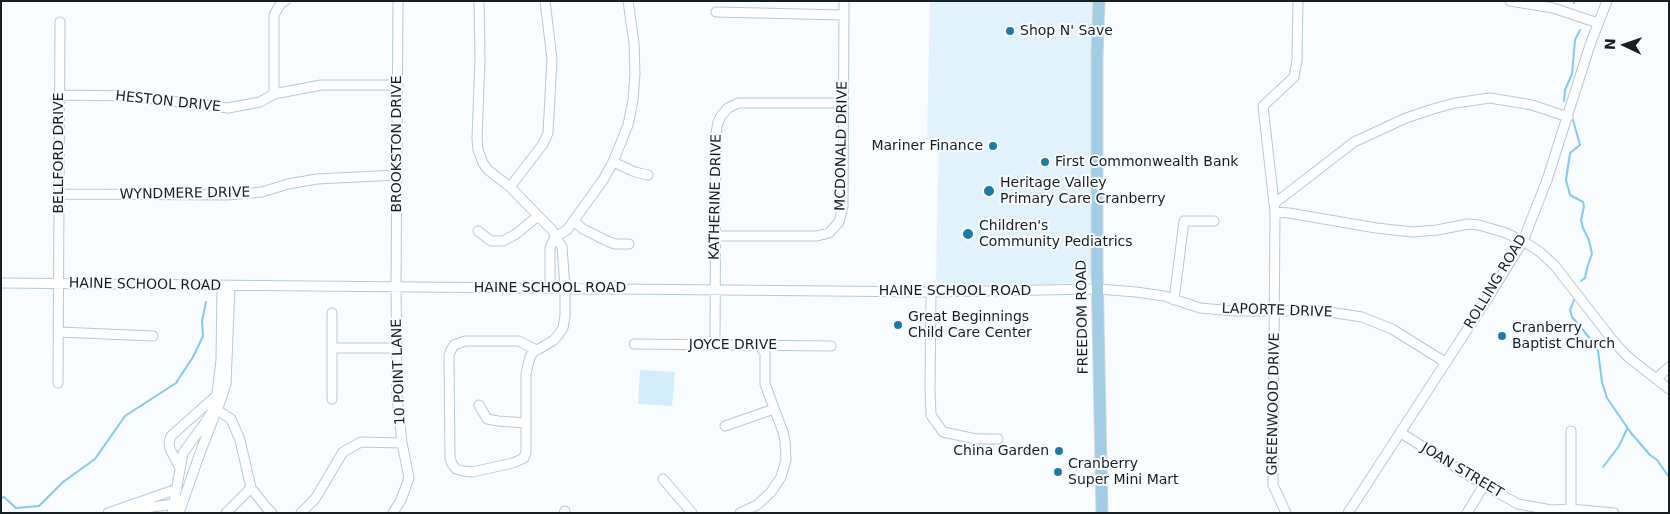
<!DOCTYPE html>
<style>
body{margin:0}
#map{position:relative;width:1670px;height:514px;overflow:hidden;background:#f8fcfe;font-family:"DejaVu Sans",sans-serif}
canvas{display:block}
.frame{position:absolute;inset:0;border:2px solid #181f23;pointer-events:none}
.north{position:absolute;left:1600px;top:20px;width:50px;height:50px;-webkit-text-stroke:4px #f8fcfe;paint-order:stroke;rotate:273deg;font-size:14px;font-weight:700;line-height:20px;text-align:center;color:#181f23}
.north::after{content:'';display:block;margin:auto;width:18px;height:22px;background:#181f23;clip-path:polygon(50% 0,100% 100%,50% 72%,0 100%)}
</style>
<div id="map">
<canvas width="1670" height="514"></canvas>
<div class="frame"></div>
<div class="north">N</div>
</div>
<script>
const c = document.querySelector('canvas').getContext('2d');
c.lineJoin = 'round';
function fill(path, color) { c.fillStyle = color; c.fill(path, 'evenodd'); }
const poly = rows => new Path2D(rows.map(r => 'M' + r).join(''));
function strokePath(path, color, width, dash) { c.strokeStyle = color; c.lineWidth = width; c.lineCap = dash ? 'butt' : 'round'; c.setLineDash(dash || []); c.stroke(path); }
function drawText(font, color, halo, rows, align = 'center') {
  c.font = font + ' "DejaVu Sans",sans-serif'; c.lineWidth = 4; c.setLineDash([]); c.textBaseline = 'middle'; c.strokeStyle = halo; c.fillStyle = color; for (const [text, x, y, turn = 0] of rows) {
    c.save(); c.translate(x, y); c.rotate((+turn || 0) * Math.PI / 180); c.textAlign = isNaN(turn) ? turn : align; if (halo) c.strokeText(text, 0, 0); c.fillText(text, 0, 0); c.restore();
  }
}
fill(poly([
 [930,1,1096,1,1092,274,1091,278,1084,283,946,287,936,280,939,141,927,141]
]), '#e2f2fc');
fill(poly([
 [640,370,675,372,672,406,638,404]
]), '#d5ecfa');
strokePath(poly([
 [1574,1,1574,3],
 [1564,101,1565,90,1572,74,1575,40,1580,30],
 [1573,120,1580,145,1570,153,1566,180,1570,195,1583,202,1584,206,1581,220,1583,228,1589,240,1592,254,1587,268,1585,278,1581,281],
 [1574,300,1570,310,1572,317,1592,341,1598,351,1602,382,1607,398,1631,433,1650,455,1657,460,1669,477],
 [1603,467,1619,446,1627,429],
 [1,498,4,497,16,508,39,506,63,482,95,459,125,416,176,383,193,357,203,336,202,321,206,302]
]), '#83c9f2', 2);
const minor = poly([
 [285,1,281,3,274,15,274,94,321,85,398,85],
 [479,1,480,59,477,139,478,150,483,163,488,170,510,187,552,230,562,247,565,288,565,316,563,328,559,334,554,340,539,349,534,351,530,357,528,365,526,374,526,452,524,458,513,463,472,472,463,471,456,469,452,464,450,458,449,356,451,350,454,345,465,341,519,341,536,350],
 [1510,1,1553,8,1598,23],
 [716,12,844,15],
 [59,95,129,96,228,108,260,102,274,94],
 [613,162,635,172,648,175],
 [510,187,543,144,548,133,552,59,545,1],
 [60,194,227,195,262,192,288,184,317,179,397,175],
 [1275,203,1354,142,1406,118,1433,109,1455,103,1490,98,1532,105,1568,117],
 [1275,212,1289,213,1376,228,1413,232,1437,230,1468,224,1479,225,1506,233,1523,241,1540,252,1555,266,1614,342,1628,357,1669,389],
 [574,221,583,229,607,241,615,244,629,244],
 [478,231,491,241,503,241,516,234,538,216],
 [716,236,817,236,829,233,839,222,843,206,844,1],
 [555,237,567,230,603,180,613,162,628,125,633,100,635,74,634,43,628,1],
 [1,283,931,292,1098,289,1136,292,1164,296,1200,308,1234,311,1323,311,1362,317,1392,329,1445,362],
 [550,288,550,248,555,237],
 [931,292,930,390,931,415,943,432,976,439,998,439],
 [1174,300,1184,221,1214,221],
 [59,332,153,336],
 [634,344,831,346],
 [715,345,716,133,718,122,721,116,728,108,738,103,843,103],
 [332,348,397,348],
 [1656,379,1669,367],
 [58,383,60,22],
 [332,399,332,313],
 [219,405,226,384,230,286],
 [479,405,487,419,498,421,526,423],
 [214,408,231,419,240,440,251,488,266,507,272,513],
 [725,426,774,409],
 [1401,433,1484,485,1518,504,1551,510,1571,509,1614,513],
 [180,468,170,449,169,442,171,436,217,395],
 [663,479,692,513],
 [1571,509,1571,431],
 [108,513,177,489],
 [130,513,145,508,174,504,178,501],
 [172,513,183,453,205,423,214,408,217,394,221,360,222,286],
 [179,513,200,453,214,417],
 [226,513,251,488],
 [301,513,315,499,343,452,361,442,402,443],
 [393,513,401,500,409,478,402,443,397,396,396,286,398,1],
 [564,513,565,511],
 [740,513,757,505,771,492,781,477,786,460,785,441,783,432,765,384,765,353,759,345],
 [1286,513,1273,485,1275,212,1263,106,1294,77,1297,60,1298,1],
 [1348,513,1489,296,1523,241,1547,180,1590,45,1607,1],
 [1467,513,1484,485]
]);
const major = poly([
 [1099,1,1097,56,1097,268,1102,513]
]);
strokePath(minor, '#b6c9d4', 11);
strokePath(major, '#d5d7d7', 13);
strokePath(minor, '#fff', 9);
strokePath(major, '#a3cde5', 11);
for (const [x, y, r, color] of [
 [1010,31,5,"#1e7ba8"],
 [993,146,5,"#1e7ba8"],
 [1045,162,5,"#1e7ba8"],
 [989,191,6,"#1e7ba8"],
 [968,234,6,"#1e7ba8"],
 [898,325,5,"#1e7ba8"],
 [1502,336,5,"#1e7ba8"],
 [1059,451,5,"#1e7ba8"],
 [1058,472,5,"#1e7ba8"]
]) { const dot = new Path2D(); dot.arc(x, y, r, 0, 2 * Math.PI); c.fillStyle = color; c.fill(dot); strokePath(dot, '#f8fcfe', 2); }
drawText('14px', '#181f23', '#f8fcfe', [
 ["Shop N' Save",1020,31],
 ["Mariner Finance",983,146,"right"],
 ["First Commonwealth Bank",1055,162],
 ["Heritage Valley",1000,183],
 ["Primary Care Cranberry",1000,199],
 ["Children's",979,226],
 ["Community Pediatrics",979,242],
 ["Great Beginnings",908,317],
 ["Child Care Center",908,333],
 ["Cranberry",1512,328],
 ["Baptist Church",1512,344],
 ["China Garden",1049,451,"right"],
 ["Cranberry",1068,464],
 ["Super Mini Mart",1068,480]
], 'left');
drawText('14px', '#181f23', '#f8fcfe', [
 ["HESTON DRIVE",168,102,6],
 ["BROOKSTON DRIVE",397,144,-90],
 ["MCDONALD DRIVE",842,146,-89],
 ["BELLFORD DRIVE",59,153,-90],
 ["WYNDMERE DRIVE",185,194,-1],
 ["KATHERINE DRIVE",716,197,-89],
 ["ROLLING ROAD",1496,282,-59],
 ["HAINE SCHOOL ROAD",145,285,1],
 ["HAINE SCHOOL ROAD",550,288],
 ["HAINE SCHOOL ROAD",955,291],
 ["LAPORTE DRIVE",1277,311,2],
 ["FREEDOM ROAD",1083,317,-91],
 ["JOYCE DRIVE",733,345],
 ["10 POINT LANE",399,372,-92],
 ["GREENWOOD DRIVE",1274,404,-89],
 ["JOAN STREET",1462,471,31]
]);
</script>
